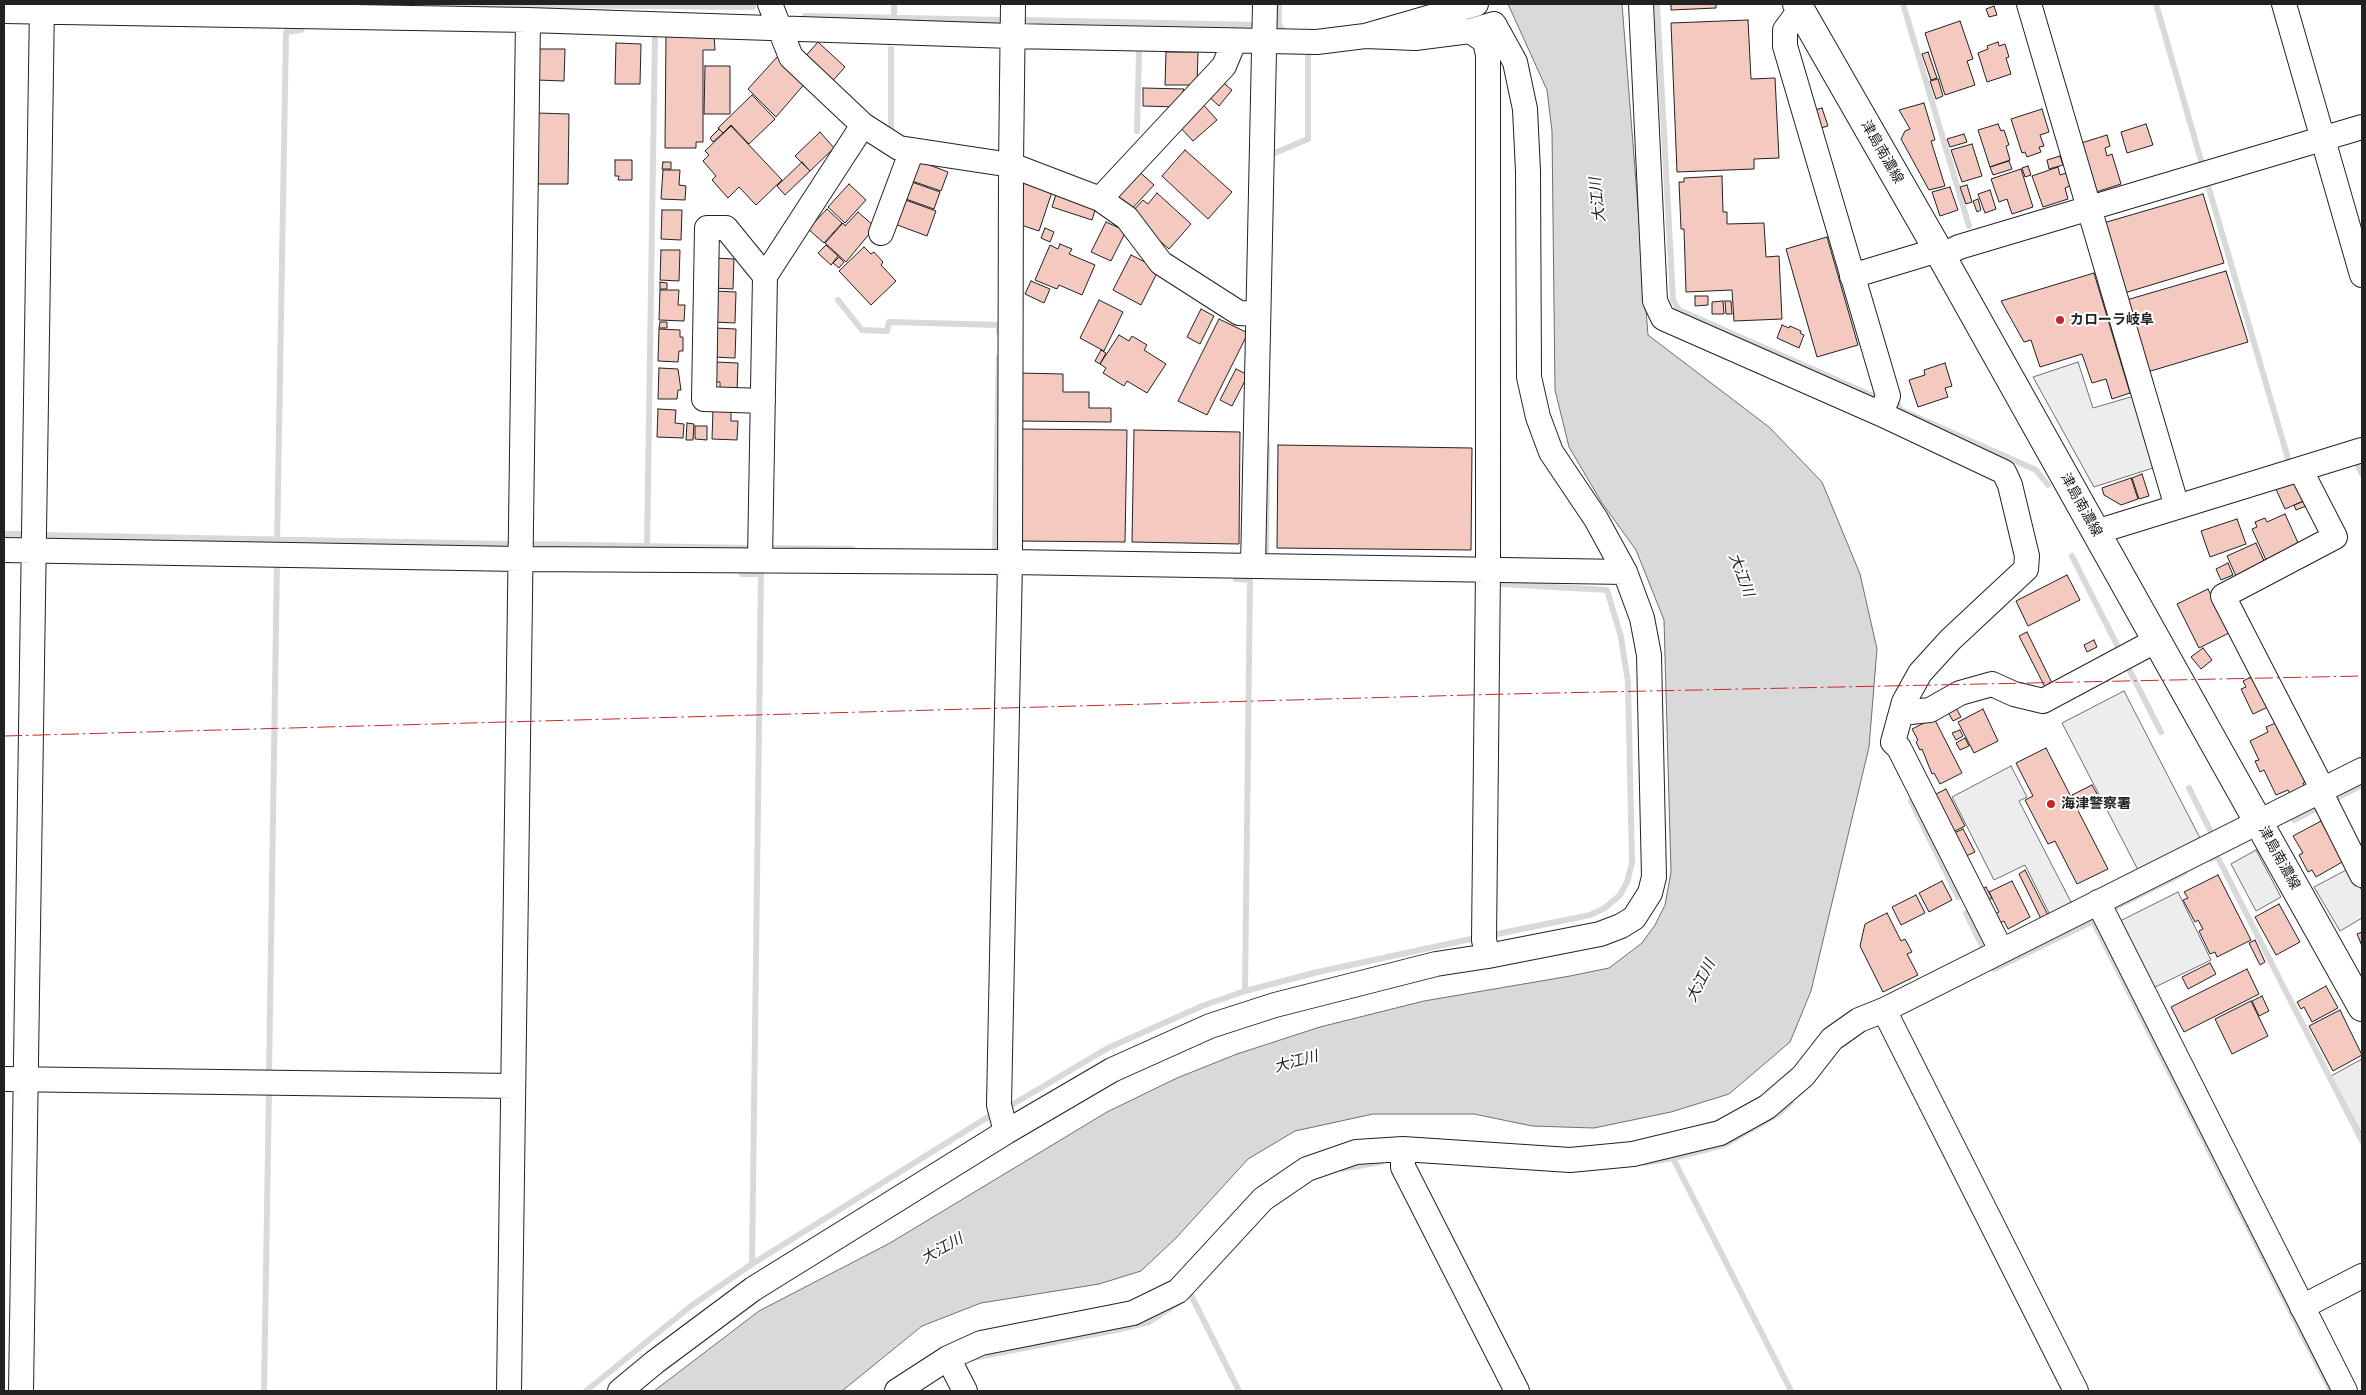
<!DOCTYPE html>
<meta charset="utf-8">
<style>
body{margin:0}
#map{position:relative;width:2366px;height:1395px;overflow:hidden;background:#fff;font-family:"PT Sans Narrow",sans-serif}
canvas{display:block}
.frame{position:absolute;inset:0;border:5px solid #222;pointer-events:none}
</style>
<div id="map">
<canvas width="2366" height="1395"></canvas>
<div class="frame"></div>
</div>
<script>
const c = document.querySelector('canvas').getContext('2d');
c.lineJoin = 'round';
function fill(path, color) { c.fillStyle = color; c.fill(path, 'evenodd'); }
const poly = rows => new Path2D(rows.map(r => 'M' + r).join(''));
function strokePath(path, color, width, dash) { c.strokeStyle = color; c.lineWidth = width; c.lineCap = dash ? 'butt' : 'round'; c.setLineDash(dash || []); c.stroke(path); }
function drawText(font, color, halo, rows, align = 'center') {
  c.font = font + ' "PT Sans Narrow","Noto Sans JP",sans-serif'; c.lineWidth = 4; c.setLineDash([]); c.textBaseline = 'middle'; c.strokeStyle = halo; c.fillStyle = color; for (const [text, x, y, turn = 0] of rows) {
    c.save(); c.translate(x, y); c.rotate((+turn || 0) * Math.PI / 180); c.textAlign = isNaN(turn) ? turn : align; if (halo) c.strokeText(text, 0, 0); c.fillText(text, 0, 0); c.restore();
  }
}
const parking = poly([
 [2078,362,2093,408,2134,396,2156,467,2094,487,2033,377,2078,362],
 [2124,691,2200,838,2138,870,2062,723,2124,691],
 [2011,766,2027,797,2019,801,2073,906,2051,917,2025,865,1994,880,1952,797,2011,766],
 [2256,850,2281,897,2256,911,2231,864,2256,850],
 [2350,868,2362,891,2362,918,2340,931,2314,887,2350,868],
 [2178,892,2211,960,2151,989,2118,922,2178,892],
 [2362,1059,2362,1135,2331,1076,2362,1059]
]);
fill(parking, '#ededed');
strokePath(parking, '#6f6f6f', 1);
const water = poly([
 [1508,4,1622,4,1648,335,1769,427,1822,482,1860,574,1877,649,1869,747,1811,991,1790,1042,1729,1094,1671,1112,1594,1128,1532,1126,1474,1114,1373,1114,1295,1131,1248,1159,1176,1238,1141,1271,1099,1284,981,1303,922,1326,842,1391,654,1391,759,1311,890,1243,1107,1112,1177,1078,1237,1054,1320,1027,1424,1001,1570,976,1609,968,1642,943,1655,925,1665,905,1671,872,1664,620,1636,550,1602,503,1569,447,1555,390,1552,131,1547,90,1508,4]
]);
fill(water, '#d9d9d9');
strokePath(water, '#6f6f6f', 1);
strokePath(poly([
 [434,4,753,7],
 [1279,4,1279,25,1283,31],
 [1657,4,1673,300,1679,310,1873,396,1879,395],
 [1903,4,1969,226],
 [2156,4,2202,164],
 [805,16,1005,20],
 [894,18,894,4],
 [1021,20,1259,25],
 [891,128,891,49],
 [1137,131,1139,53],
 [1270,159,1270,155,1308,139,1308,55],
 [2207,182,2289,462,2284,464],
 [838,300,862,330,887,331,889,322,999,325,999,332],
 [1894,399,1901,410,2036,470,2048,485],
 [2356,462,2362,474],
 [4,534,26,534],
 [42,535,510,544],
 [530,544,749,548],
 [277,545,286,32,301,30,302,25],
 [647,546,655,33],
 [771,548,853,549],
 [995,552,999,357],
 [2072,556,2120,651],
 [1266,558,1267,444],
 [740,567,742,574,761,574,752,1264],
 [1236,575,1236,579,1250,580,1245,991],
 [2130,671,2161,732],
 [2189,788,2212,834],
 [1911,801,1958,897],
 [2331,801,2362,785],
 [2294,820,2319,807],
 [2211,859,2217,856,2362,1141],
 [2112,909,2185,872],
 [1966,913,1984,950],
 [1497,934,1590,915,1605,908,1620,895,1627,882,1632,863,1628,682,1621,637,1607,590,1501,584,1501,580],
 [1992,965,1994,969,2093,921,2331,1391],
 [269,1074,277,562],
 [1791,1102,1778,1114,1724,1145,1673,1158,1791,1391],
 [1010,1106,1108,1048,1202,1006,1245,991,1318,972,1471,939],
 [1644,1163,1673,1158],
 [1342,1169,1381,1162],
 [1190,1293,1239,1391],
 [973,1358,1121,1329,1149,1322,1181,1301],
 [264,1391,269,1090],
 [586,1391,691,1306,752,1264,988,1117]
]), '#d9d9d9', 6);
const building = poly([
 [1671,4,1716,4,1716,8,1671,10,1671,4],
 [1994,6,1997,15,1989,17,1986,9,1994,6],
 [1748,20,1751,79,1775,78,1779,158,1754,159,1754,169,1677,172,1671,23,1748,20],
 [1960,21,1973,59,1967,61,1975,85,1945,95,1925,33,1960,21],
 [666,34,714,34,715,50,703,50,703,142,696,142,696,148,665,148,666,34],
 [818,42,845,67,830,84,803,59,818,42],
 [1998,42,1999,46,2005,44,2009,57,2006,58,2011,74,1987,82,1978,53,1988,49,1987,46,1998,42],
 [616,43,641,44,640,84,615,84,616,43],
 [538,49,565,49,564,81,537,80,538,49],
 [1166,52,1198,52,1197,85,1165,85,1166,52],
 [1928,52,1937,78,1931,80,1922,54,1928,52],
 [778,56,807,81,776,117,748,89,778,56],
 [705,66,730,66,730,114,704,114,705,66],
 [1938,79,1943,96,1936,99,1930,81,1938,79],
 [1220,80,1232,90,1219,106,1207,95,1220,80],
 [1143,88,1184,89,1178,107,1143,106,1143,88],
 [752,95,775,119,749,144,731,125,723,133,718,128,752,95],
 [1201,102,1217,120,1193,141,1177,124,1201,102],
 [1924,103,1935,140,1931,141,1945,186,1929,190,1901,139,1905,131,1910,129,1899,110,1924,103],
 [1822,108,1828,126,1817,129,1811,111,1822,108],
 [2042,109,2049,132,2040,135,2044,146,2039,147,2041,152,2027,157,2025,152,2022,153,2011,119,2042,109],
 [537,113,569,114,568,184,535,184,537,113],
 [1998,124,2001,131,2004,130,2009,145,2006,146,2010,160,1990,167,1978,130,1998,124],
 [2146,124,2153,145,2127,153,2121,132,2146,124],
 [731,126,782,180,756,205,739,187,728,198,712,180,716,176,703,161,709,155,705,151,731,126],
 [719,129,723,133,713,142,710,138,719,129],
 [820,132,834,148,810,171,795,156,820,132],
 [1964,134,1967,142,1950,147,1947,139,1964,134],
 [2107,135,2110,146,2105,148,2107,156,2112,154,2121,184,2096,192,2078,144,2107,135],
 [1972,144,1982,176,1962,182,1951,150,1972,144],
 [1185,150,1232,192,1208,219,1162,176,1185,150],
 [2060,156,2063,165,2049,169,2047,160,2060,156],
 [615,160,632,160,632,180,618,180,619,176,615,176,615,160],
 [919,161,948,172,941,191,912,181,919,161],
 [2009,161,2012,169,1993,175,1990,167,2009,161],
 [663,162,671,162,671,169,662,169,663,162],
 [802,162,810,171,785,195,777,186,802,162],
 [2028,166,2031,175,2025,177,2022,168,2028,166],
 [2058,167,2060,175,2066,173,2070,186,2065,188,2068,199,2043,207,2032,176,2058,167],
 [1135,168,1154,185,1128,213,1110,196,1135,168],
 [2021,169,2033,207,2012,214,2007,199,1999,202,1991,179,2021,169],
 [663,170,680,170,679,185,686,186,685,200,661,199,663,170],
 [1722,176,1723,212,1727,212,1727,224,1764,223,1766,257,1779,256,1782,319,1734,321,1732,290,1686,292,1684,229,1681,229,1679,182,1684,182,1684,178,1722,176],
 [1023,179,1053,189,1039,231,1021,225,1023,179],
 [909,181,940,192,934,209,903,198,909,181],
 [849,184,866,200,845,223,828,207,849,184],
 [1967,185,1972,202,1966,204,1960,187,1967,185],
 [1950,187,1958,210,1940,216,1932,192,1950,187],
 [1990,190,1996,209,1985,213,1978,194,1990,190],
 [1057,191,1097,204,1092,220,1052,207,1057,191],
 [1157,193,1191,224,1169,249,1130,214,1143,200,1148,204,1157,193],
 [2203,194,2224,263,2121,294,2100,224,2203,194],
 [900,198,936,211,927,236,892,223,900,198],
 [1978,199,1981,210,1977,212,1973,201,1978,199],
 [827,209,842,223,824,243,808,229,827,209],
 [662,210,682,210,681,240,661,239,662,210],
 [858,212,875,227,846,262,825,243,843,223,845,226,858,212],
 [1106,222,1126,231,1111,261,1091,252,1106,222],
 [1045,228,1054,232,1050,242,1041,238,1045,228],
 [1827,237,1858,345,1817,357,1786,249,1827,237],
 [1060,244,1072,249,1069,254,1095,265,1082,295,1059,285,1057,289,1035,280,1050,245,1058,249,1060,244],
 [826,245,838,256,831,265,818,253,826,245],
 [864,247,871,254,874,252,883,262,881,265,896,281,871,305,839,271,864,247],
 [661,250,680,250,679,281,660,280,661,250],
 [1131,255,1159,269,1141,305,1113,290,1131,255],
 [839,257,844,262,839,268,833,263,839,257],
 [715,258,734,259,733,289,714,288,715,258],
 [2226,271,2248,342,2144,373,2123,301,2226,271],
 [2094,273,2130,393,2112,399,2106,379,2092,383,2082,354,2040,367,2031,340,2024,342,2001,301,2094,273],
 [1031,281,1050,289,1044,303,1025,294,1031,281],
 [660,282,667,283,667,289,660,289,660,282],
 [660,290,679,290,678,305,685,305,684,321,659,320,660,290],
 [714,291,736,292,735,323,713,322,714,291],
 [1695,296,1708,296,1708,305,1695,306,1695,296],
 [1099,300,1123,312,1104,351,1080,338,1099,300],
 [1723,301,1724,314,1712,314,1712,302,1723,301],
 [1725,301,1731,301,1732,314,1726,314,1725,301],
 [1201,309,1214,316,1200,344,1187,337,1201,309],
 [1219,319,1248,333,1207,415,1178,401,1219,319],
 [660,322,667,322,667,328,659,328,660,322],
 [1782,325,1789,328,1790,326,1801,331,1800,333,1804,335,1799,348,1777,338,1782,325],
 [714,328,736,329,735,358,712,357,714,328],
 [659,329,680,330,680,337,683,337,683,351,679,351,678,362,658,361,659,329],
 [1119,335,1129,341,1132,336,1147,345,1144,350,1166,364,1147,393,1127,381,1124,386,1103,373,1106,368,1100,364,1119,335],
 [1101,350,1106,353,1100,364,1095,361,1101,350],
 [715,362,738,363,737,391,720,391,720,382,714,382,715,362],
 [1945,363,1952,386,1945,388,1948,397,1918,407,1909,380,1925,375,1924,370,1945,363],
 [659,368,678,369,681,390,678,390,677,399,658,399,659,368],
 [1236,369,1248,375,1232,406,1220,400,1236,369],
 [1019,373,1063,374,1063,392,1089,392,1089,408,1111,408,1111,422,1018,421,1019,373],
 [658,409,676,410,675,423,684,424,683,438,657,437,658,409],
 [713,410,731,410,731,421,738,421,737,440,712,439,713,410],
 [687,423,694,424,693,440,686,440,687,423],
 [695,426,707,426,707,440,695,439,695,426],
 [1019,429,1127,430,1125,542,1018,541,1019,429],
 [1134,430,1240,432,1239,544,1132,542,1134,430],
 [1278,445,1472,448,1471,550,1277,548,1278,445],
 [2142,474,2149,496,2139,499,2132,478,2142,474],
 [2131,478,2138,499,2121,505,2104,495,2102,488,2131,478],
 [2296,478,2306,500,2285,509,2275,487,2296,478],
 [2304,501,2306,506,2296,510,2294,505,2304,501],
 [2285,514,2299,545,2266,560,2252,529,2257,527,2255,522,2265,518,2267,522,2285,514],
 [2237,519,2246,544,2210,557,2201,531,2237,519],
 [2256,543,2265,563,2236,576,2227,556,2256,543],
 [2228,563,2233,575,2221,580,2216,569,2228,563],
 [2067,575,2080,600,2028,626,2016,601,2067,575],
 [2208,589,2229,633,2199,648,2177,604,2208,589],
 [2027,632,2053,685,2046,689,2019,636,2027,632],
 [2094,640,2097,647,2087,652,2084,645,2094,640],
 [2203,648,2212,660,2201,669,2191,657,2203,648],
 [2253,676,2268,707,2253,714,2241,689,2246,687,2243,681,2253,676],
 [1956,708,1961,717,1953,721,1948,712,1956,708],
 [1983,709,1998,741,1974,753,1958,722,1983,709],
 [1934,718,1962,773,1940,784,1934,773,1932,774,1922,749,1920,750,1916,742,1918,740,1912,729,1934,718],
 [2276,723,2307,781,2303,783,2305,787,2290,794,2288,790,2276,795,2264,770,2260,772,2255,761,2259,760,2250,741,2268,732,2266,727,2276,723],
 [1960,730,1963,736,1956,740,1952,733,1960,730],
 [1965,738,1969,746,1960,750,1956,743,1965,738],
 [2046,748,2108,869,2077,884,2055,841,2048,844,2025,800,2033,796,2016,763,2046,748],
 [2092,785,2100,799,2079,809,2072,795,2092,785],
 [1946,789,1965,826,1951,833,1932,796,1946,789],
 [2321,821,2344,861,2316,877,2312,870,2308,872,2299,855,2303,853,2293,836,2321,821],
 [1963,829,1975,852,1964,857,1952,834,1963,829],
 [2025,870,2049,917,2042,921,2019,874,2025,870],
 [2218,875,2251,940,2217,957,2215,952,2210,954,2199,931,2203,929,2198,920,2195,922,2183,900,2188,898,2184,892,2218,875],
 [1942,881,1952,900,1929,912,1919,893,1942,881],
 [2012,881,2030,917,2008,929,2004,921,1998,924,1993,915,1999,912,1989,892,2012,881],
 [1986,887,1992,898,1985,902,1979,891,1986,887],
 [1916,895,1925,913,1901,925,1892,907,1916,895],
 [2279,904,2300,942,2276,955,2255,917,2279,904],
 [1887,913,1901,941,1905,939,1912,952,1907,954,1918,975,1883,992,1860,946,1865,924,1887,913],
 [2362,932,2362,946,2357,934,2362,932],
 [2255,940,2265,962,2260,965,2249,943,2255,940],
 [2210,963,2216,974,2188,989,2182,977,2210,963],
 [2247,969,2259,994,2184,1032,2171,1007,2247,969],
 [2326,986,2338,1008,2312,1022,2304,1007,2301,1009,2297,1002,2326,986],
 [2262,996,2269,1011,2259,1016,2252,1001,2262,996],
 [2251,1001,2268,1036,2232,1054,2215,1019,2251,1001],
 [2340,1010,2362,1055,2333,1071,2309,1026,2340,1010]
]);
fill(building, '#f3c9c0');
strokePath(building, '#222', 1);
const minor = poly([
 [770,4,791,57,863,125,899,148,1011,165,1100,199,1127,218,1161,263,1239,313,1257,314],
 [1641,4,1655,301,1663,318,1881,414,2004,472,2010,485,2027,556,2026,569,1950,640,1920,673,1904,702,1893,742,1899,748,2001,950],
 [2029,4,2177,507],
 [2284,4,2362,275],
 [1800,10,1785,30,1785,46,1888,396,1881,414],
 [4,11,528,20,1012,36,1317,42,1365,36,1476,4],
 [1470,31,1494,24,1515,62,1525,109,1528,171,1529,377,1538,417,1551,452,1596,519,1625,572],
 [1100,199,1224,66,1234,42],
 [881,233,912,150],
 [1941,256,1959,247,2362,127],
 [1852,276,1938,250],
 [763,401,704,399,707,228,726,228,765,276],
 [2300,469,2335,537,2223,596,2323,790],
 [2096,532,2362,450],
 [4,550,519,559,1010,562,1625,572,1642,618,1649,655,1654,877,1650,893,1634,918,1621,926,1600,934,1488,956],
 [760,559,765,276,863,125],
 [1253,566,1265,4],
 [1901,713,1930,710,1960,693,1992,684,2014,694,2043,701,2157,640],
 [2320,791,2362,875],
 [2098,902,2345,1391],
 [4,1079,513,1086],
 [1006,1132,999,1105,1010,562,1011,165,1013,4],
 [2302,1307,2362,1276],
 [21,1391,42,4],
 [509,1391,528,20],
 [620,1391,655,1362,753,1289,1006,1132,1112,1070,1210,1026,1275,1005,1436,964,1488,956,1484,940,1488,570,1488,55,1485,41,1470,31,1415,38,1365,36],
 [897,1391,948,1358],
 [965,1391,948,1358,981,1343,1133,1313,1178,1291,1263,1199,1307,1169,1356,1152,1403,1149],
 [1517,1391,1403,1167,1403,1149,1570,1160,1633,1154,1720,1133,1767,1107,1803,1076,1832,1039,1859,1020,1884,1010],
 [2076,1391,1884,1010,2362,770]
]);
const major = poly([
 [1797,4,1938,250,2362,1007]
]);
strokePath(minor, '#222', 26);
strokePath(major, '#222', 30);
strokePath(minor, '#fff', 24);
strokePath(major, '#fff', 28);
strokePath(poly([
 [4,736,1506,694,2362,676]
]), '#c62828', 1, [18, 4, 2.5, 4]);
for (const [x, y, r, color] of [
 [2060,320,5,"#c62828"],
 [2051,804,5,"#c62828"]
]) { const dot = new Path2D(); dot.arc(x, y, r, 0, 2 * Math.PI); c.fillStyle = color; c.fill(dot); strokePath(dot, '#fff', 2); }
drawText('14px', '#222', '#fff', [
 ["津島南濃線",1882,152,60],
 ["津島南濃線",2081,505,61],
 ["津島南濃線",2279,858,61]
]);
drawText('bold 14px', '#222', '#fff', [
 ["カローラ岐阜",2070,320],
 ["海津警察署",2061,804]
], 'left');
drawText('italic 15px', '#222', '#fff', [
 ["大江川",1598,200,-96],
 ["大江川",1741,575,69],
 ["大江川",1701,981,-63],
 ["大江川",1296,1062,-15],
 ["大江川",942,1249,-29]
]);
</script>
